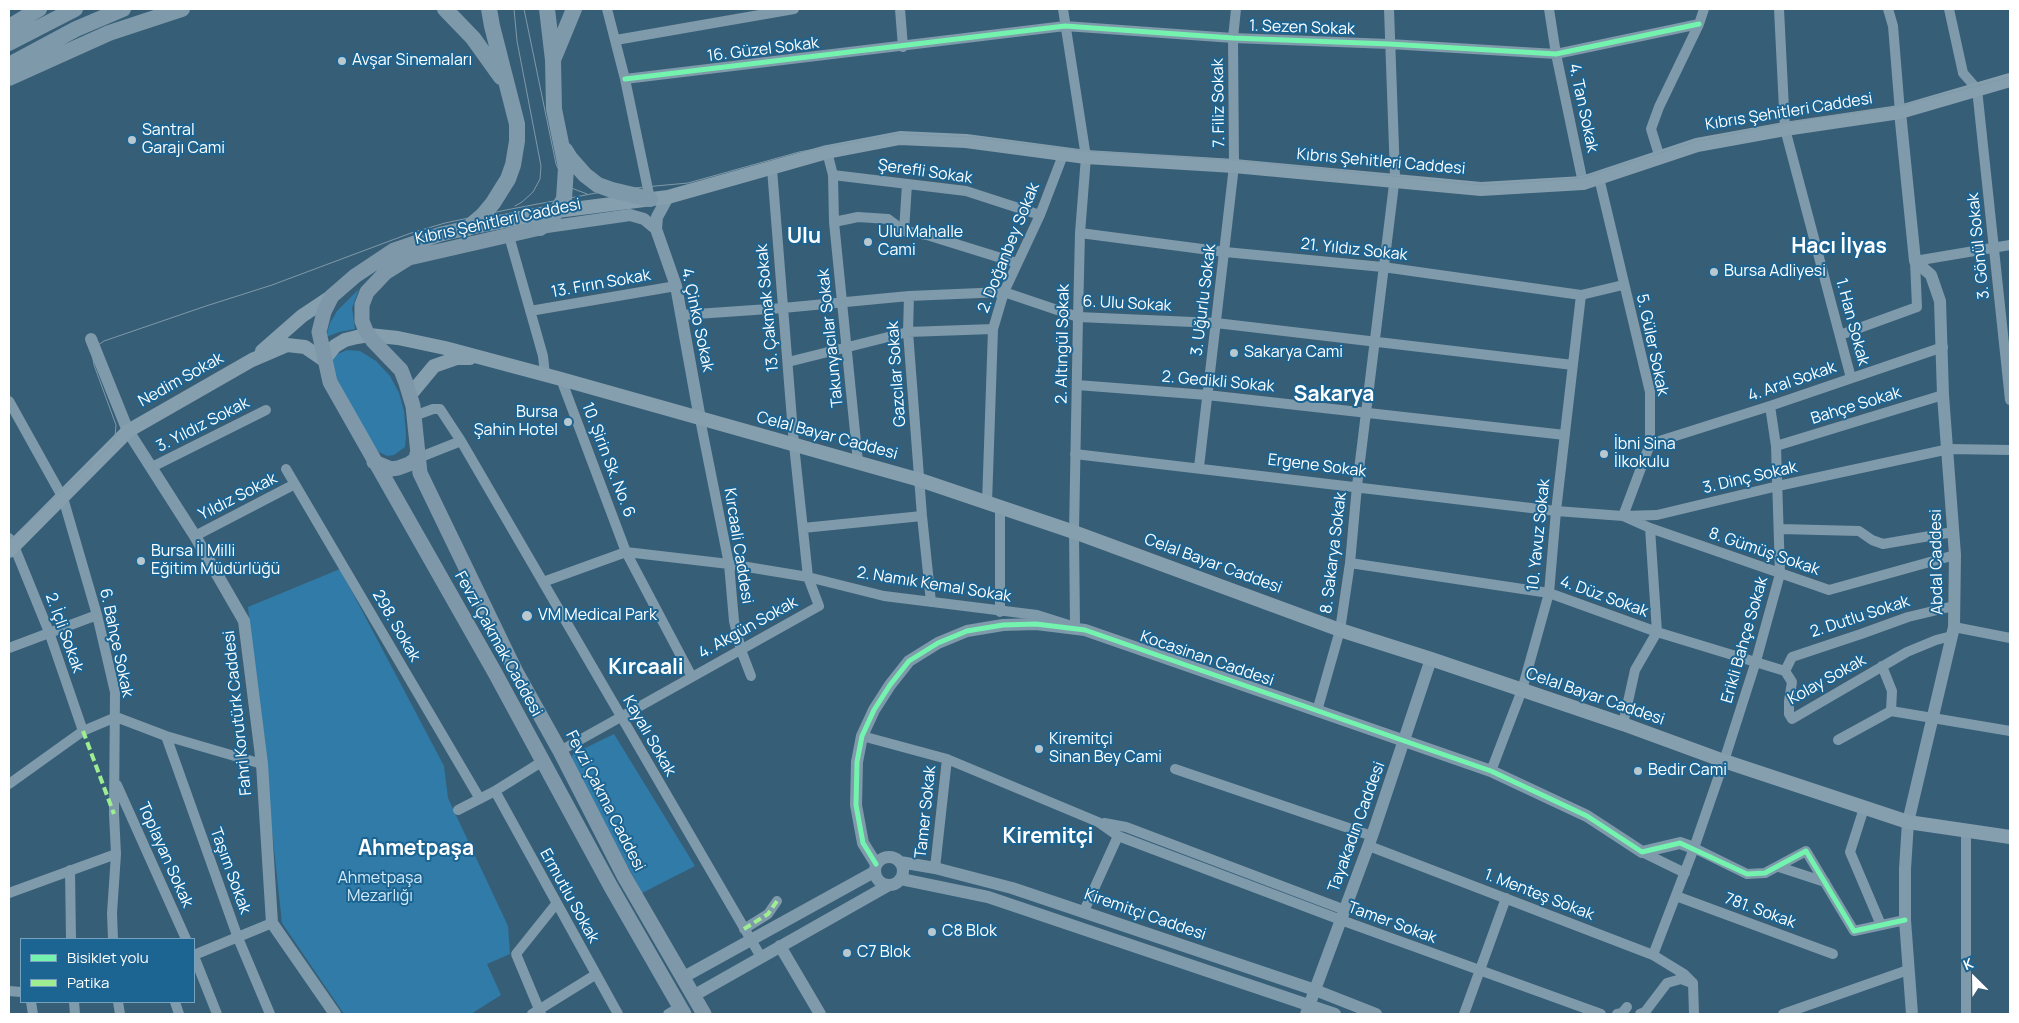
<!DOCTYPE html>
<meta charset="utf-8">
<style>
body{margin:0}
#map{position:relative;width:2019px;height:1023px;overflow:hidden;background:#375e77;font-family:Manrope,sans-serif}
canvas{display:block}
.frame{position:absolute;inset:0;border:10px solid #fff;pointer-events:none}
.legend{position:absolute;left:20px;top:938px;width:175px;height:65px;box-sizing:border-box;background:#1c6492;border:1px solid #77a2be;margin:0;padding:6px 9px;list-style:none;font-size:15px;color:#fff}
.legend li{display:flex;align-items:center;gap:10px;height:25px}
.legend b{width:25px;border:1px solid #77a2be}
.north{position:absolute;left:1949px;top:953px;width:50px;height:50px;-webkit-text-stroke:4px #1c6492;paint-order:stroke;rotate:337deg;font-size:14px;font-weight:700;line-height:20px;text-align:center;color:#fff}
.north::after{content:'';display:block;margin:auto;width:18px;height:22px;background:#fff;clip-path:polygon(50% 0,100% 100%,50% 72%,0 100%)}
</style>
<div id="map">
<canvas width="2019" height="1023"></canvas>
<div class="frame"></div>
<ul class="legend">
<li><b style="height:6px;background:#73f3ae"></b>Bisiklet yolu</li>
<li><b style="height:6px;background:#9fed91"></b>Patika</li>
</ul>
<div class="north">K</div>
</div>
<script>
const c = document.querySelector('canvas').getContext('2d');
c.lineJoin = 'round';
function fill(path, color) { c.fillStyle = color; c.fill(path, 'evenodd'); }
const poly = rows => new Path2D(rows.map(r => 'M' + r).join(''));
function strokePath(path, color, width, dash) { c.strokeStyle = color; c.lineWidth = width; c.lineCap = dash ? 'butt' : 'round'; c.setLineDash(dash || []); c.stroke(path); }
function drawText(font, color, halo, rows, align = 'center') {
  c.font = font + ' Manrope,sans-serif'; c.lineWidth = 4; c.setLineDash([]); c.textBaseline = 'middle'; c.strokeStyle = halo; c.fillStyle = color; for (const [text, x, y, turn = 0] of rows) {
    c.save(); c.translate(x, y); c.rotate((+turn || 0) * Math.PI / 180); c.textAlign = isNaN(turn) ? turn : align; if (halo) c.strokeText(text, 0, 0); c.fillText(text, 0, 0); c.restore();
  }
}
fill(poly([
 [359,289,352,308,355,329,339,332,326,337,330,323,337,311],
 [347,350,360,351,376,361,390,376,399,393,404,411,406,435,405,447,394,455,387,456,379,452,371,442,333,376,332,359,338,354],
 [340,569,444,766,448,798,508,926,510,954,487,964,501,995,471,1014,344,1014,282,923,248,607],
 [614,734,695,866,642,893,571,760,573,754]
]), '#307ba8');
strokePath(poly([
 [607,9,625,79,650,199],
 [900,9,903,47],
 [1549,9,1556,54,1583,183],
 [1779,9,1785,129,1851,378],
 [1888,9,1893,26,1900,112],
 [1949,9,1963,73,1977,89,2010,400],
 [616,40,794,9],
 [625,79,1065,26,1233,38,1389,44,1556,54,1699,24],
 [827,152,833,175,834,222,858,462],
 [1660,158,1651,129,1659,107,1699,24,1704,9],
 [833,175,966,191,1040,215],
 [1599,178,1650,392,1650,444,1623,516,1650,528,1829,590,1955,555],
 [834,222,858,217,888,219,904,231,927,235,1017,263],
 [904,231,907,184],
 [1080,233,1225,252,1383,267,1581,295,1623,285],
 [509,236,543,356,545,375],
 [909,296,908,332,922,516,931,602],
 [530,311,676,286],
 [682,315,783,308,909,296,1004,292,1078,317,1216,323,1573,365],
 [1840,335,1917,307,1915,261,2010,245],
 [788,362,908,332,993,329],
 [561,379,626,552,692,677],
 [1077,385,1207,395,1565,435],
 [9,401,63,498,97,615,115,692,114,814,116,854,112,913,113,939],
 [414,416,433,409,440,409,461,441],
 [700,419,729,564,734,621,741,650,751,676],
 [1650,444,1770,406,1943,347],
 [1776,446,1943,395],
 [1075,454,1556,511,1623,516,1657,515,1778,486,1949,449,2010,450],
 [418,458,461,441,761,957],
 [152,467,266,410],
 [1199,467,1234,166,1233,38,1236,9],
 [286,469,480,799],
 [987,503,993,329,1004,292,1040,215,1063,155],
 [803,528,922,516],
 [1780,529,1859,531,1872,540,1883,544,1953,532],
 [195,536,295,484],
 [9,538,14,546,49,632,83,731],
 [1350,563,1549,593,1657,632,1785,671,1792,682,1789,701,1789,714,1792,719,1907,652,1936,640,1952,636],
 [543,582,626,552,729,564,808,577,884,596,1037,615,1075,627,1074,532,1078,317,1080,233,1086,157,1063,9],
 [1000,612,1000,508],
 [1954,627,2010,638],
 [9,648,97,615],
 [1882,666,1892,691,1891,711],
 [1785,671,1792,657,1861,634,1908,617,1954,606],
 [1317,711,1340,630,1350,563,1357,486,1395,176,1389,9],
 [1623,724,1635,670,1657,632,1650,528],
 [166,736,238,938,270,1014],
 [862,736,947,759,1098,822,1118,836,1341,920,1601,1014],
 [1838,740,1891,711,2010,731],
 [560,751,819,606,808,577,794,445,772,169],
 [1175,769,1372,836],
 [1491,771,1522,690,1549,593,1556,511,1581,295],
 [9,784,83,731,116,717,166,736,262,764],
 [117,785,186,939],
 [495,791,618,1014],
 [1864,808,1850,852,1881,925],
 [458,810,495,791,543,761],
 [1104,823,1126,827,1345,910],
 [1966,831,1966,1014],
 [1369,846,1653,955,1684,974,1693,983],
 [1694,848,1747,874,1765,873,1806,851,1854,931,1905,920],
 [1642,852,1685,873],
 [1779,867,1825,882],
 [935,868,947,759],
 [70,870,71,939],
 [9,893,116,854],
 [1676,896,1833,954],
 [1084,911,1118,836],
 [744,929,768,914,777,901],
 [194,955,272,923],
 [1653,955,1694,848,1724,761,1756,661,1780,574,1776,446,1770,406],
 [194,956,217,1014],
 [1693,983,1694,1014],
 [9,991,21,992],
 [31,1002,33,1014],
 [74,1002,75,1014],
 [118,1002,120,1014],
 [175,1002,179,1014],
 [532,1014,595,975],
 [541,1014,516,954,556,904],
 [668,1014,680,1007],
 [1464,1014,1506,898],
 [1617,1014,1622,1013,1627,1007],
 [1640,1014,1645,1012,1667,983,1681,979,1692,983],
 [1783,1014,1908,970]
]), '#7f9aaa', 10);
strokePath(poly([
 [1900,112,1915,261,1931,275,1940,301,1943,395,1955,555,1954,627,1908,822,1905,869,1905,920,1912,1014],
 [668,197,657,217,656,229,676,286,700,419],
 [540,228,630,215,644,219,656,229],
 [91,339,128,431,195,536,244,621,262,764,272,923,335,1014],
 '875 871a14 14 0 1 1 28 0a14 14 0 1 1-28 0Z',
 [900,862,935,868,1012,888,1315,990,1376,1014],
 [876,864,863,843,856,805,857,762,862,736,874,710,890,685,909,661,938,643,967,631,1003,625,1036,624,1085,630,1491,771,1587,816,1642,852,1680,843,1694,848],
 [901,879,988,897,1335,1014],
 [780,946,820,1014],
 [682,978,874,872],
 [693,996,889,885],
 [1306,1014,1372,836,1431,659]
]), '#7f9aaa', 12);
strokePath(poly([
 [468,228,557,211,668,197,827,152,900,138,966,141,1086,157,1234,166,1481,189,1583,183,1697,145,1785,129,1900,112,2010,80],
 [262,351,302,316,332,296],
 [410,395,434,366,457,358,470,358],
 [9,551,128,431,252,360,287,345,305,347,324,360,335,346,345,340,357,337,369,335,398,338,445,348,561,379,920,480,1074,532,1340,630,1431,659,1623,724,1724,761,1908,822,2010,837]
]), '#869fae', 14);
strokePath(poly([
 [468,228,441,234,394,250,355,276,332,296,324,312,319,332,330,382,494,671,611,887,684,1014],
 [540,228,409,258,385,273,367,292,362,305,362,321,366,331,373,341,401,370,406,383,413,406,420,473,516,672,560,751,624,876,704,1014],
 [374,462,391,469,398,468,409,464,416,459,417,454]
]), '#7e98a9', 15);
strokePath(poly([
 [445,9,473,38,501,77],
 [547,9,553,60],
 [9,27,39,9],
 [9,43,75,9],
 [9,65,76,29,123,9],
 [9,78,109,33,182,9],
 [565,150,570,158,585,175,598,185,612,190,650,199],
 [468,228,483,215,493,203,508,179,513,165,517,141,517,124,492,26,489,9],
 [540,228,557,211,564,199,566,168,554,109,553,60,574,9]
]), '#7e99a9', 16);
strokePath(poly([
 [514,9,517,41,541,166,540,179,533,192,522,202,515,206],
 [524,9,556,164,566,186,587,194],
 [9,541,109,446,115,437,116,425,94,365,92,353,94,348,104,341,206,306,272,285,411,233,445,223,506,210,612,190,688,183,799,152,898,134,971,137,1086,151,1234,160,1481,185,1582,178,1697,141,1784,123,1900,106,2010,77]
]), '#7f9aa9', 1);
strokePath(poly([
 [83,731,114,814],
 [744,929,768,914,777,901]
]), '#9fed91', 4, [8, 4]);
strokePath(poly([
 [625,79,1065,26,1233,38,1389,44,1556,54,1699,24],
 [876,864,863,843,856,805,857,762,862,736,874,710,890,685,909,661,938,643,967,631,1003,625,1036,624,1085,630,1491,771,1587,816,1642,852,1680,843,1747,874,1765,873,1806,851,1854,931,1905,920]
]), '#73f3ae', 5);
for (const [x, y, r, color] of [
 [342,61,5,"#b9c7cf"],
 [132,140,5,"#b9c7cf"],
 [868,242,5,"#b9c7cf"],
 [1714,272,5,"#b9c7cf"],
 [1234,353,5,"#b9c7cf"],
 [568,422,5,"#b9c7cf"],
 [1604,454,5,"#b9c7cf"],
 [141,561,5,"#b9c7cf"],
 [527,616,6,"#b9c7cf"],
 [1039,749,5,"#b9c7cf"],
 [1638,771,5,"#b9c7cf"],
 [932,932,5,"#b9c7cf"],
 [847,953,5,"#b9c7cf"]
]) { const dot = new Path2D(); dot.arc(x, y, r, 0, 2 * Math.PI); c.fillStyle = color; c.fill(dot); strokePath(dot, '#1c6492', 2); }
drawText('16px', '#fff', '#1c6492', [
 ["1. Sezen Sokak",1302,28,2],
 ["16. Güzel Sokak",763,50,-7],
 ["7. Filiz Sokak",1219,103,-91],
 ["4. Tan Sokak",1583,108,78],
 ["Kıbrıs Şehitleri Caddesi",1789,112,-9],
 ["Kıbrıs Şehitleri Caddesi",1381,162,5],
 ["Şerefli Sokak",925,172,8],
 ["Kıbrıs Şehitleri Caddesi",498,222,-12],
 ["3. Gönül Sokak",1979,246,-96],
 ["2. Doğanbey Sokak",1009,248,-68],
 ["21. Yıldız Sokak",1354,250,6],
 ["13. Fırın Sokak",601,284,-10],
 ["3. Uğurlu Sokak",1204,300,-83],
 ["6. Ulu Sokak",1127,304,3],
 ["13. Çakmak Sokak",768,308,-95],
 ["4. Çinko Sokak",697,320,78],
 ["1. Han Sokak",1852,322,75],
 ["Takunyacılar Sokak",831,338,-96],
 ["2. Altıngül Sokak",1063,344,-89],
 ["5. Güler Sokak",1652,345,78],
 ["Gazcılar Sokak",897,374,-94],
 ["Nedim Sokak",181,380,-29],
 ["2. Gedikli Sokak",1218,382,5],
 ["4. Aral Sokak",1792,382,-19],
 ["Bahçe Sokak",1856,406,-17],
 ["3. Yıldız Sokak",203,425,-27],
 ["Celal Bayar Caddesi",827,436,15],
 ["10. Şirin Sk. No. 6",608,460,69],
 ["Ergene Sokak",1317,466,7],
 ["3. Dinç Sokak",1750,478,-13],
 ["Yıldız Sokak",238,497,-27],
 ["10. Yavuz Sokak",1539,535,-84],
 ["Kırcaali Caddesi",738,546,81],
 ["8. Gümüş Sokak",1764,552,19],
 ["8. Sakarya Sokak",1334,553,-83],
 ["Abdal Caddesi",1937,562,-91],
 ["Celal Bayar Caddesi",1213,564,20],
 ["2. Namık Kemal Sokak",934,585,9],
 ["4. Düz Sokak",1604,597,20],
 ["2. Dutlu Sokak",1860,617,-18],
 ["298. Sokak",396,626,60],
 ["4. Akgün Sokak",748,628,-29],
 ["2. İçli Sokak",64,633,70],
 ["Erikli Bahçe Sokak",1745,640,-74],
 ["6. Bahçe Sokak",116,643,78],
 ["Fevzi Çakmak Caddesi",498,644,61],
 ["Kocasinan Caddesi",1207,659,19],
 ["Kolay Sokak",1827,680,-29],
 ["Celal Bayar Caddesi",1595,697,19],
 ["Fahri Korutürk Caddesi",238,713,-96],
 ["Kayalı Sokak",649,736,60],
 ["Fevzi Çakma Caddesi",605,801,63],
 ["Tamer Sokak",926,812,-84],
 ["Tayakadın Caddesi",1357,827,-70],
 ["Toplayan Sokak",165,855,66],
 ["Taşım Sokak",230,871,70],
 ["1. Menteş Sokak",1539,895,21],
 ["Ermutlu Sokak",569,896,61],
 ["781. Sokak",1760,911,20],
 ["Kiremitçi Caddesi",1145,915,19],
 ["Tamer Sokak",1392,923,20]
]);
drawText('16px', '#fff', '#1c6492', [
 ["Avşar Sinemaları",352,61],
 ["Santral",142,131],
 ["Garajı Cami",142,149],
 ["Ulu Mahalle",878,233],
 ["Cami",878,251],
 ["Bursa Adliyesi",1724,272],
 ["Sakarya Cami",1244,353],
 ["Bursa",558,413,"right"],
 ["Şahin Hotel",558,431,"right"],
 ["İbni Sina",1614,445],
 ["İlkokulu",1614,463],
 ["Bursa İl Milli",151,552],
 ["Eğitim Müdürlüğü",151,570],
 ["VM Medical Park",538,616],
 ["Kiremitçi",1049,740],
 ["Sinan Bey Cami",1049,758],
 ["Bedir Cami",1648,771],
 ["C8 Blok",942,932],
 ["C7 Blok",857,953]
], 'left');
drawText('16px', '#d3ebfa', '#1c6492', [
 ["Ahmetpaşa",380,879],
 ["Mezarlığı",380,897]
]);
drawText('bold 21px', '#fff', '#1c6492', [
 ["Ulu",804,237],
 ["Hacı İlyas",1839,247],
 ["Sakarya",1334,395],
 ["Kırcaali",646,668],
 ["Kiremitçi",1048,837],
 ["Ahmetpaşa",416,849]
]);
</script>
